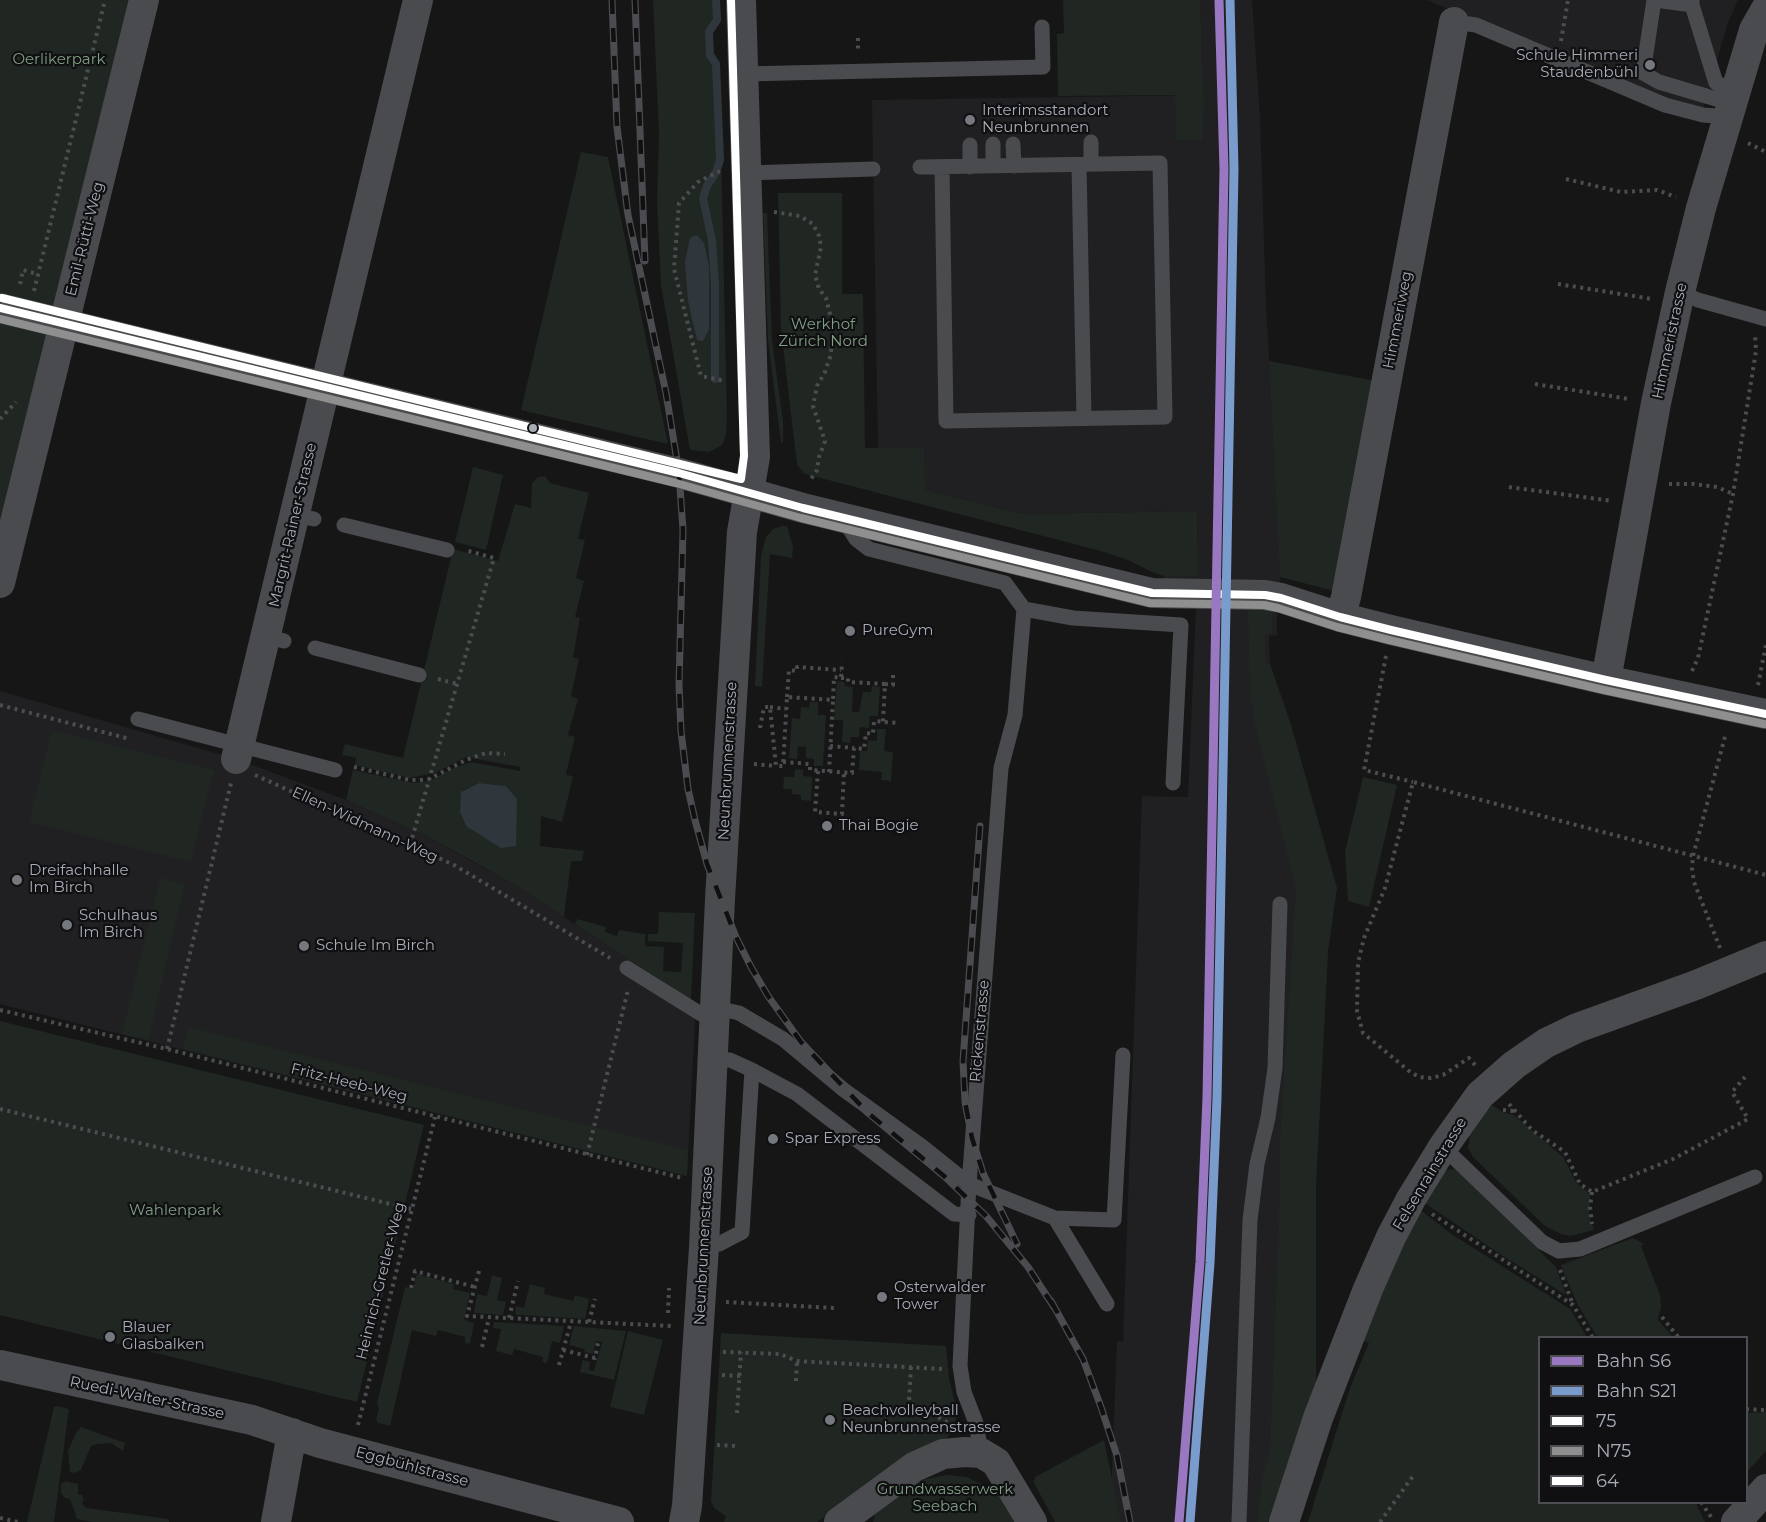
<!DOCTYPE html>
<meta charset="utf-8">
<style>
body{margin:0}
#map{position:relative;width:1766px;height:1522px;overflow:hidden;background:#161616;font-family:Montserrat,sans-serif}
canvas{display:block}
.legend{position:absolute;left:1538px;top:1336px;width:210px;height:168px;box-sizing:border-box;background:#101012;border:2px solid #4d4e54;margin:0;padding:8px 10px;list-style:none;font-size:18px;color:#a8acb6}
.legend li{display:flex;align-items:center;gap:12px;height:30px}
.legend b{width:30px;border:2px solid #4d4e54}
</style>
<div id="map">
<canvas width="1766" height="1522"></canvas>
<ul class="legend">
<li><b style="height:8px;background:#9a78c1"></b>Bahn S6</li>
<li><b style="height:8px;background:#799ccd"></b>Bahn S21</li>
<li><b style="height:8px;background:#fff"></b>75</li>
<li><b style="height:8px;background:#8f8f8f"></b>N75</li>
<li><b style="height:8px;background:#fff"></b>64</li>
</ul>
</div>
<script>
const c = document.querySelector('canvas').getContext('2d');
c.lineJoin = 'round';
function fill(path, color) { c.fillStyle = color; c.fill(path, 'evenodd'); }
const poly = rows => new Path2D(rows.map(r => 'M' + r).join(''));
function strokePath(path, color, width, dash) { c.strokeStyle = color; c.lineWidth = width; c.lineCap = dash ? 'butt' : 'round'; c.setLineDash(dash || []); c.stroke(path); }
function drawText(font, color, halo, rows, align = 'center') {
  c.font = font + ' Montserrat,sans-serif'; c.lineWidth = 4.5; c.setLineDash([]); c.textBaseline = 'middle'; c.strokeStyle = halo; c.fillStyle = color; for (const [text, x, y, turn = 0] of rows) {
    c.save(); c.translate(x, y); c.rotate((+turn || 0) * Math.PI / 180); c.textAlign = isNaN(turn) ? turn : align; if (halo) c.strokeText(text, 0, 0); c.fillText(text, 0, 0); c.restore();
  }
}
fill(poly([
 [1200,0,1252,0,1260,117,1266,307,1275,459,1281,594,1277,609,1277,635,1269,636,1270,664,1291,725,1337,888,1328,951,1316,1184,1316,1398,1273,1522,1110,1522,1117,1341,1123,1342,1142,796,1188,797,1196,607,1163,606,1164,576,1198,576,1197,511,1023,514,924,490,924,448,878,449,872,100,1204,95],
 [1427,0,1738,0,1727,25,1703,110,1669,101],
 [0,691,236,759,346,800,424,835,518,887,696,1003,687,1176,0,1004]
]), '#202022');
fill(poly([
 [0,0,135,0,0,550],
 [653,0,718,0,718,20,712,34,712,51,719,61,727,416,726,436,722,445,709,452,690,450,661,285,657,203,659,134],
 [1063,0,1200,0,1204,95,1203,140,1176,140,1175,95,1058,96,1057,34,1064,33],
 [581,152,608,157,668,444,521,410],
 [778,193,842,193,842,294,863,294,865,448,924,448,925,490,1023,514,1197,511,1198,576,1164,576,1154,573,1128,560,1101,551,805,474,797,465,781,329],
 [763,213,767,213,772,341,783,421,783,442,781,443,768,340],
 [1269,361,1376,381,1334,591,1280,577],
 [473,467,503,475,486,550,455,542],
 [545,476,550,483,589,493,578,539,585,540,576,578,584,581,575,617,580,618,573,657,579,659,571,696,578,699,568,735,575,737,566,774,573,777,562,822,541,816,540,846,584,851,582,861,571,861,564,917,518,887,467,858,424,835,346,800,353,770,413,783,430,781,451,769,471,762,520,771,520,767,466,757,435,773,409,778,355,765,356,758,342,755,345,744,403,758,453,549,498,561,515,504,531,508,532,483,538,477],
 [479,783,506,786,517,799,478,832,466,826,460,812,462,791],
 [782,526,787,526,793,547,792,558,770,554,762,687,755,686,761,555,766,537,773,529],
 [1248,608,1272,609,1272,634,1265,634,1265,664,1270,664,1291,725,1337,888,1328,951,1316,1184,1316,1398,1273,1522,1257,1522,1262,1478,1270,1450,1279,1222,1280,1140,1296,889,1256,729,1250,693],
 [837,681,844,682,845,686,853,687,852,712,859,712,863,692,871,692,872,686,880,687,878,716,870,716,869,728,860,727,859,737,851,737,850,743,842,742,843,720,834,720],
 [810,702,818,702,818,715,826,715,823,766,814,766,814,759,806,758,806,747,798,746,797,759,789,758,792,718,800,719,801,707,809,708],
 [877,729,886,729,884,751,893,752,891,781,881,780,882,772,859,770,860,751,867,751,868,740,877,741],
 [52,730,214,770,191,862,29,822],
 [795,769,803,770,803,776,812,777,811,801,801,800,801,795,792,794,792,789,783,789,784,777,794,777],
 [1363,777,1397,785,1369,907,1348,901,1345,852],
 [160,878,185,885,148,1040,122,1034],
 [659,912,695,913,691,1000,575,924,577,919,606,927,605,932,617,936,619,930,645,934,645,946,664,947,663,971,681,972,683,943,648,941,648,934,658,934],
 [0,1021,424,1125,357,1402,0,1315],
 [188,1027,688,1150,687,1176,183,1049],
 [1492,1105,1504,1113,1514,1115,1563,1157,1577,1184,1590,1194,1589,1216,1594,1230,1571,1236,1561,1234,1545,1226,1473,1157,1468,1148,1470,1137,1468,1136,1468,1132],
 [1451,1169,1458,1170,1556,1267,1566,1295,1503,1256,1423,1202,1444,1171],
 [1419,1209,1453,1235,1570,1309,1587,1337,1540,1338,1540,1502,1696,1503,1705,1522,1308,1522,1350,1388,1369,1343,1361,1339],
 [1633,1238,1644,1244,1641,1246,1660,1295,1661,1307,1658,1320,1673,1337,1597,1337,1578,1305,1563,1271,1561,1265],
 [417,1274,454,1284,453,1289,470,1293,464,1320,474,1323,470,1344,465,1343,465,1337,438,1330,436,1336,412,1330,390,1426,378,1423,376,1420,379,1409,377,1403,405,1287,413,1289],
 [492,1275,502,1278,497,1300,506,1302,503,1315,474,1313,477,1294,487,1296],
 [530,1284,545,1288,544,1294,573,1301,575,1295,589,1299,585,1319,517,1315,515,1313,516,1306,524,1308],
 [494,1322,564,1326,560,1343,552,1341,547,1363,542,1362,543,1357,514,1349,512,1355,496,1351,501,1329,493,1328],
 [574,1326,626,1331,614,1380,580,1372,583,1360,590,1362,589,1370,594,1371,602,1342,596,1341,593,1354,584,1352,585,1349,569,1345],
 [628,1331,663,1340,644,1415,610,1407],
 [721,1333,946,1346,949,1378,957,1411,955,1422,950,1434,945,1439,817,1522,724,1522,726,1516,714,1508,711,1501],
 [57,1406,69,1409,54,1522,27,1522,54,1407],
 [1766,1412,1766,1451,1747,1472,1747,1413],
 [81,1427,125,1443,123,1451,111,1443,97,1444,91,1446,81,1470,74,1473,70,1472,68,1451,75,1435],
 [1104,1440,1121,1522,1055,1522,1033,1481,1035,1479,1035,1477],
 [946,1475,967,1477,995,1491,1003,1499,1017,1522,873,1522,876,1511,910,1486,922,1480],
 [66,1481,78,1484,78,1495,82,1495,84,1499,82,1503,86,1508,169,1519,169,1522,93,1522,77,1519,70,1499,65,1498,61,1493,61,1484]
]), '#202621');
fill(poly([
 [697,235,704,243,709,266,709,329,703,341,697,340,688,301,685,262,690,238],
 [479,783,506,786,517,799,516,846,501,848,466,826,460,812,461,792]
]), '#2f373c');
strokePath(poly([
 [715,379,715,284,712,240,703,198,707,186,716,172,720,160,716,64,710,55,709,32,717,20,716,0]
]), '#2f373c', 8);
strokePath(poly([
 [858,38,858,53],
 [1561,41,1568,0],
 [1748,143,1766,152],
 [720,171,698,182,679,203,674,269,701,376,725,381],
 [1566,179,1621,192,1657,190,1676,197],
 [774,212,800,216,813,224,819,236,821,247,815,275,819,289,826,298,832,322,833,340,830,357,825,372,817,386,813,406,825,441,819,457,817,470,809,482],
 [20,284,23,270,37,274],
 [1558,284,1652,299],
 [34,291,105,0],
 [1535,384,1629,399],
 [0,419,16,402],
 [1669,484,1694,484,1717,487,1733,494],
 [1509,487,1613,501],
 [1386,656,1364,770,1413,782],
 [1692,671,1698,658,1733,494,1756,351,1755,335],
 [841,678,848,678,848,682,885,684,883,722],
 [438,679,458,684],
 [885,684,893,685,893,672],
 [1758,685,1766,645],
 [787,697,789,670,797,671,797,667,841,670],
 [0,705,130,739],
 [770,707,786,709],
 [760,728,764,707,770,707,776,766,783,766,787,697,833,700,834,677,841,678,842,662],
 [830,746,854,748],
 [783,762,810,764,810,770,852,773,854,748,864,749,866,733,873,734,874,721,897,723],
 [754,764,776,766],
 [354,767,410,780,420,780,429,779,466,760,486,753,505,754],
 [818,771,815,812,842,814,844,772],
 [829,772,833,700],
 [255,775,454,865,610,958],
 [410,845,494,558,465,550],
 [1720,948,1694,882,1692,868,1693,856,1726,733],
 [0,1010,167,1049,682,1178],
 [167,1049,231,783],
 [1475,1065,1469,1058,1443,1075,1431,1078,1419,1077,1409,1071,1363,1033,1357,1011,1358,963,1364,938,1385,888,1413,782,1766,875],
 [1509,1104,1532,1130,1565,1152,1580,1184,1592,1192,1673,1159,1748,1119,1732,1092,1745,1077],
 [0,1109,411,1209],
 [1503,1110,1514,1111],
 [587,1155,628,990],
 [1592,1192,1590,1207,1592,1224],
 [1432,1214,1573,1305,1593,1338],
 [1560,1270,1573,1305],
 [479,1271,467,1316,671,1326],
 [411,1288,415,1271,475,1287],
 [726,1302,834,1308],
 [668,1313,669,1288],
 [1662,1317,1679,1338],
 [509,1318,518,1281],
 [589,1322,595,1299],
 [482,1347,489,1318],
 [563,1350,595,1358,598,1343],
 [723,1352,780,1354,797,1361,942,1369],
 [559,1365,571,1322],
 [911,1367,909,1401,952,1425],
 [722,1375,740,1376],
 [796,1381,797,1361],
 [1746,1409,1766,1410],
 [737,1413,741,1352],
 [358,1425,435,1117],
 [717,1445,736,1446],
 [1701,1502,1711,1517],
 [0,1518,18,1522],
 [1380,1522,1413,1476]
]), '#4c4d50', 4, [3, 4.5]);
strokePath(poly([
 [1654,0,1643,73,1659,82,1733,104],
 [1656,0,1692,5,1692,0],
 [1692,5,1716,83,1737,91],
 [1454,22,1476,25,1665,105,1703,115,1730,117],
 [744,74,1043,67,1042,27],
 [1091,142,1091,164],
 [993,144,993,166],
 [1013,144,1014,166],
 [970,145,970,167],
 [1079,165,1084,418],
 [920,167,1160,163,1165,417,946,421,942,167],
 [746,173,873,169],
 [1680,292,1698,300,1766,319],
 [295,515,314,519],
 [843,519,856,539,869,549,1005,583,1024,609,1015,715,1001,768,969,1184,960,1366,964,1392,976,1423,981,1453],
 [344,525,447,550],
 [1024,609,1073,618,1181,625,1173,783],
 [266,636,284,641],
 [315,648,419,675],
 [138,719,335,770],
 [627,968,701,1014],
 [717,1008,739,1013,783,1039,844,1090,923,1147,969,1184,1055,1218,1107,1304],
 [752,1070,797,1094,954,1214,969,1215],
 [1443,1147,1542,1242,1559,1251,1580,1249,1755,1177],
 [1055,1218,1114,1220,1123,1055],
 [704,1247,719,1244,742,1232,752,1070,730,1060,714,1060],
 [1239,1522,1250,1220,1257,1164,1268,1118,1275,1068,1280,904]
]), '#4a4b4e', 15);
strokePath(poly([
 [0,308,679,473,803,508,1152,593,1265,595,1281,598,1340,617,1391,630,1606,680,1766,714],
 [0,583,144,0],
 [1340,617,1346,597,1454,22],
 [1606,680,1656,403,1680,292,1701,208,1754,30,1766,9],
 [236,759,418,0],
 [0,1365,252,1420,320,1443,619,1522],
 [276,1522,292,1433],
 [684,1522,687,1506,704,1247,720,899,742,532,755,457,741,0],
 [839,1522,914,1467,943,1454,965,1452,981,1453,996,1462,1032,1522],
 [1284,1522,1318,1418,1368,1289,1391,1237,1411,1199,1443,1147,1480,1095,1514,1065,1546,1043,1577,1028,1696,985,1766,956],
 [1736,1522,1766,1489]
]), '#4a4b4e', 30);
const rail = poly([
 [612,0,617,127,628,215,666,393,679,473,683,530,679,685,681,731,688,789,695,820,707,864,736,937,751,967,768,996,801,1042,867,1112,944,1176,986,1216,1028,1267,1054,1307],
 [635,0,645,261],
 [980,826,963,1061,965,1102,972,1138,983,1173,1017,1244],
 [1051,1301,1083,1359,1101,1407,1117,1456,1130,1522]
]);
strokePath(rail, '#4b4c4f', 7);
strokePath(rail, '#101012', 4.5, [14]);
strokePath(poly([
 [0,308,679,473,803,508,1152,593,1265,595,1281,598,1340,617,1391,630,1606,680,1766,714]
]), '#fff', 8);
strokePath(poly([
 [0,319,676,483,801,518,1150,603,1264,605,1278,608,1337,627,1389,640,1604,690,1764,724]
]), '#8f8f8f', 8);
strokePath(poly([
 [2,298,741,479,744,456,731,0]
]), '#fff', 8);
strokePath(poly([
 [1179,1522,1200,1262,1207,1098,1224,169,1219,0]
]), '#9a78c1', 9);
strokePath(poly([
 [1190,1522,1210,1263,1217,1098,1234,169,1230,0]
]), '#799ccd', 9);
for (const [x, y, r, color] of [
 [1650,65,6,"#75787e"],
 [970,120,6,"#75787e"],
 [533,428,5,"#a8acb6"],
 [850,631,6,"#75787e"],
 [827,826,6,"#75787e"],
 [17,880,6,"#75787e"],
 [67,925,6,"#75787e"],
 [304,946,6,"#75787e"],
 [773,1139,6,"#75787e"],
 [882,1297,6,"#75787e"],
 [110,1337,6,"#75787e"],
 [830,1420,6,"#75787e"]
]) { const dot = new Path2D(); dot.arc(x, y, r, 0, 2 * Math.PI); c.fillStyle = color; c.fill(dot); strokePath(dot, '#101012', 2); }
drawText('15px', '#a8acb6', '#101012', [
 ["Schule Himmeri",1638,56,"right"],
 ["Staudenbühl",1638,73,"right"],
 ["Interimsstandort",982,111],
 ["Neunbrunnen",982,128],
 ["PureGym",862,631],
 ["Thai Bogie",839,826],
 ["Dreifachhalle",29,871],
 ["Im Birch",29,888],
 ["Schulhaus",79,916],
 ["Im Birch",79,933],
 ["Schule Im Birch",316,946],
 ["Spar Express",785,1139],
 ["Osterwalder",894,1288],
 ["Tower",894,1305],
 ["Blauer",122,1328],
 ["Glasbalken",122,1345],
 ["Beachvolleyball",842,1411],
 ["Neunbrunnenstrasse",842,1428]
], 'left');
drawText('15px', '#819f83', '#101012', [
 ["Oerlikerpark",59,60],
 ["Werkhof",823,325],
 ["Zürich Nord",823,342],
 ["Wahlenpark",175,1211],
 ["Grundwasserwerk",945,1490],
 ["Seebach",945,1507]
]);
drawText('15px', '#a8acb6', '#101012', [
 ["Emil-Rütti-Weg",85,239,-76],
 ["Himmeriweg",1398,320,-79],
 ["Himmeristrasse",1670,341,-78],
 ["Margrit-Rainer-Strasse",293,525,-77],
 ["Neunbrunnenstrasse",728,761,-87],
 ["Ellen-Widmann-Weg",365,825,25],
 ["Rickenstrasse",980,1031,-85],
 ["Fritz-Heeb-Weg",349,1083,14],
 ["Felsenrainstrasse",1430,1174,-59],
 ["Neunbrunnenstrasse",704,1246,-87],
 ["Heinrich-Gretler-Weg",381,1281,-76],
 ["Ruedi-Walter-Strasse",147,1398,12],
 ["Eggbühlstrasse",412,1467,15]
]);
</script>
